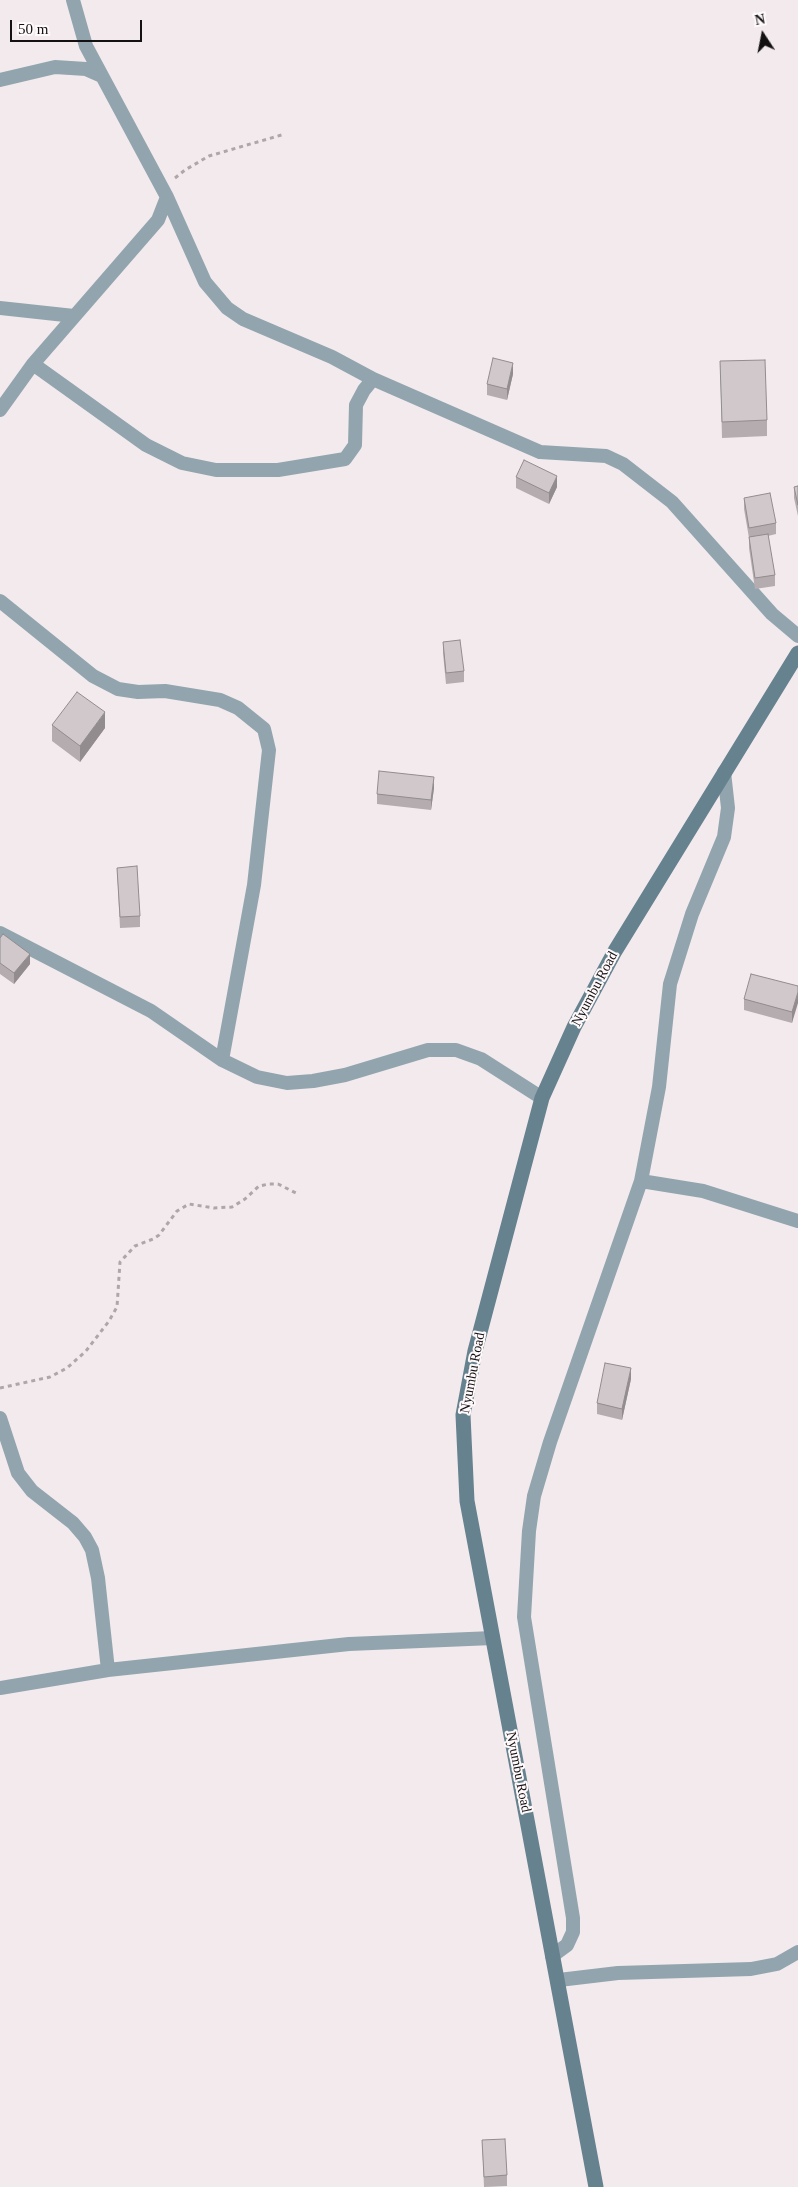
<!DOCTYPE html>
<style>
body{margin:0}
#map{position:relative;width:798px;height:2187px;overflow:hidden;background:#f3eaed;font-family:Georgia,serif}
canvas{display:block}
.north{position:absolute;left:738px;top:10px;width:50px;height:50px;-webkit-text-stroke:4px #fef9fa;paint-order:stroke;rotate:349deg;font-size:14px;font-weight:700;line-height:20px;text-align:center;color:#141112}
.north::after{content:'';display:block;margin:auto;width:18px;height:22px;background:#141112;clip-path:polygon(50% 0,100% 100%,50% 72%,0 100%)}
.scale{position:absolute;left:10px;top:20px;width:132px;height:22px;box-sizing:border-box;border:2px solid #141112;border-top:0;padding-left:6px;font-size:15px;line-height:18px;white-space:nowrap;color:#141112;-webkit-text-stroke:4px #fef9fa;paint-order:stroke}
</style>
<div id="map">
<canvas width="798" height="2187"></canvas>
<div class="north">N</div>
<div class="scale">50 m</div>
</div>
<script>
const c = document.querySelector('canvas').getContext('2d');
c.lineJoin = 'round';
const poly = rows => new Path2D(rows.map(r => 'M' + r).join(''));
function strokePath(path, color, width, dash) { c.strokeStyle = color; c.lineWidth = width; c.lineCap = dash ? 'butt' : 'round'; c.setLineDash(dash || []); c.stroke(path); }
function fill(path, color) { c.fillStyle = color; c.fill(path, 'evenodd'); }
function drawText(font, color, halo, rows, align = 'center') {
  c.font = font + ' Georgia,serif'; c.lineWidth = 4; c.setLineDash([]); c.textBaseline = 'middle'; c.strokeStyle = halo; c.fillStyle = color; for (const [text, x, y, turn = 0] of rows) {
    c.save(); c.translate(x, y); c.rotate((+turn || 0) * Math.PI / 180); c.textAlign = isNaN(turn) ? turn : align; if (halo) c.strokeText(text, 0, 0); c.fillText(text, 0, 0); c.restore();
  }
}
strokePath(poly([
 [175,178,185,170,209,156,285,134],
 [0,1388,50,1377,67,1368,86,1351,109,1321,117,1307,120,1262,135,1246,153,1239,159,1235,177,1211,189,1204,214,1208,232,1207,245,1199,259,1186,269,1184,278,1184,298,1194]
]), '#aea7a9', 3, [4, 4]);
strokePath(poly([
 [0,80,55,67,86,69,102,76],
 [167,197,205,282,227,308,243,319,332,357,373,379,540,452,606,456,623,464,672,502,772,614,798,636],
 [0,308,74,316],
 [33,364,146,445,182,463,216,470,278,470,345,459,355,445,356,405,364,390,373,379],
 [0,410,33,364,158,220,167,197,86,46,73,0],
 [0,601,93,676,118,689,138,692,165,691,220,700,238,708,264,729,269,750,254,885,222,1060],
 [0,933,151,1011,222,1060,257,1077,287,1083,313,1081,345,1075,428,1050,456,1050,481,1059,542,1098],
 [641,1181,703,1191,798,1221],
 [0,1418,18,1473,32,1491,73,1523,85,1537,92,1550,98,1578,108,1670],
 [0,1688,108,1670,349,1644,493,1638],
 [552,1956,567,1945,573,1932,573,1918,524,1617,529,1531,534,1496,550,1442,641,1181,659,1087,670,984,692,914,724,837,728,808,724,772],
 [559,1980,618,1973,751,1969,777,1964,798,1952]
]), '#92a5ae', 14);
strokePath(poly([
 [596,2187,467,1501,463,1415,475,1351,542,1098,574,1027,615,951,798,653]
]), '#66828f', 15);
fill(poly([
 [720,361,767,420,767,436,722,438],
 [513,374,507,400,487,395,487,384],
 [516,477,557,487,549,504,516,488],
 [798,486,798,516,794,498,794,487],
 [744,498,776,523,776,534,768,536,775,575,775,586,755,589,749,548,749,538,744,509],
 [443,642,464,671,464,682,446,684,443,653],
 [52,725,105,728,80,762,52,741],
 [434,788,431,810,377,804,377,794],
 [117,868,140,916,140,927,120,928],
 [0,938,30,964,14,984,0,974],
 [798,986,792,1023,744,1010,744,999],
 [631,1379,622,1420,597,1414,597,1403],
 [482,2140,507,2175,507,2186,484,2187]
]), '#b4acaf');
fill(poly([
 [513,363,513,374,507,400,507,389],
 [557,476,557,487,549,504,549,493],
 [105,712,105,728,80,762,80,746],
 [434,777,434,788,431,810,431,800],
 [30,954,30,964,14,984,14,973],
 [798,992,798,1003,792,1023,792,1012],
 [631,1368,631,1379,622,1420,622,1409]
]), '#928c8e');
const building = poly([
 [493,358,513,363,507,389,487,384,493,358],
 [765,360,767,420,722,422,720,361,765,360],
 [524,460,557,476,549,493,516,477,524,460],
 [798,486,798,505,794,487,798,486],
 [770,493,776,523,749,528,744,498,770,493],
 [768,534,775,575,755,578,749,537,768,534],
 [460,640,464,671,446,673,443,642,460,640],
 [77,692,105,712,80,746,52,725,77,692],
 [379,771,434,777,431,800,377,794,379,771],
 [137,866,140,916,120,917,117,868,137,866],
 [3,934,30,954,14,973,0,963,0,938,3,934],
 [751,974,798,986,798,992,792,1012,744,999,751,974],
 [605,1363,631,1368,622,1409,597,1403,605,1363],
 [505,2139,507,2175,484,2177,482,2140,505,2139]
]);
fill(building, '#d1c8cb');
strokePath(building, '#928c8e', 1);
drawText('14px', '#141112', '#fef9fa', [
 ["Nyumbu Road",595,989,-62],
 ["Nyumbu Road",473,1373,-79],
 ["Nyumbu Road",518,1772,79]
]);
</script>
